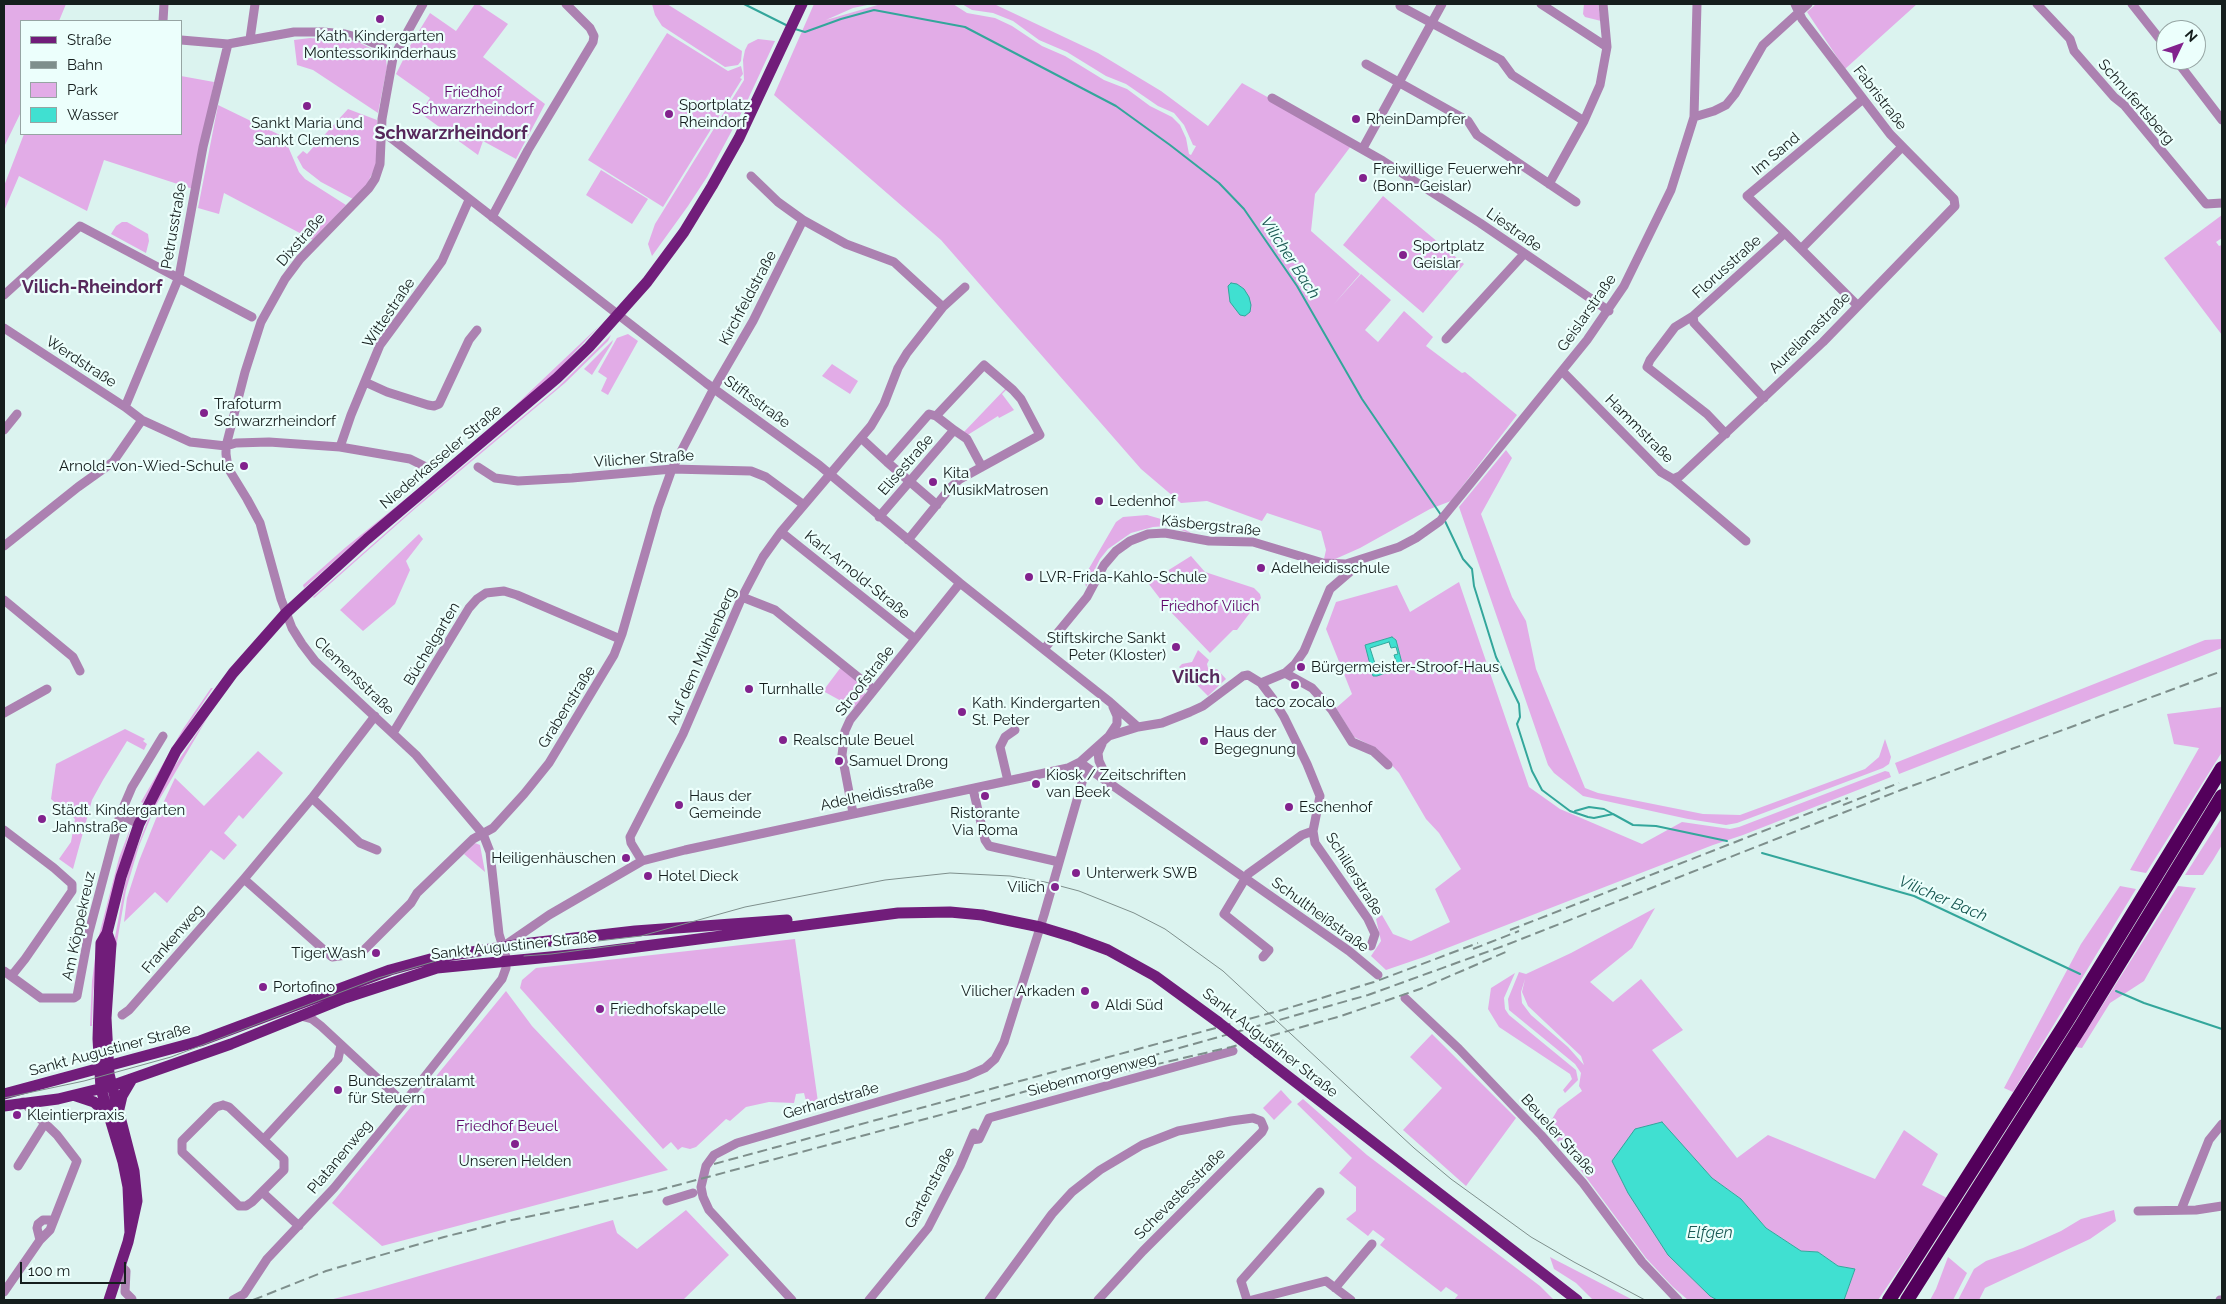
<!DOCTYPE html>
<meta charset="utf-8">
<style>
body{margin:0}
#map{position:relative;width:2226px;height:1304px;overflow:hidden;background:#dbf3ef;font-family:Raleway,sans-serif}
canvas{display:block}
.frame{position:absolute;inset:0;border:5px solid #151e1d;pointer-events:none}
.legend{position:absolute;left:20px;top:20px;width:162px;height:115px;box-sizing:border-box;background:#ecfffc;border:1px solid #96a5a3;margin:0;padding:6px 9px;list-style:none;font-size:15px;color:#151e1d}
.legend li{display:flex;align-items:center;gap:10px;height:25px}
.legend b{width:25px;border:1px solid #96a5a3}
.north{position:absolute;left:2156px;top:20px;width:50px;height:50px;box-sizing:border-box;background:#ecfffc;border:1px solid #96a5a3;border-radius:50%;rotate:48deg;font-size:14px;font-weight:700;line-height:20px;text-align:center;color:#151e1d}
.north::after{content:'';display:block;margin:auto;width:18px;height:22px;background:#82228d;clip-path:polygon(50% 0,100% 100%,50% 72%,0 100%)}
.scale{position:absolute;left:20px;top:1262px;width:106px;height:22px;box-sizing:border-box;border:2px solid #151e1d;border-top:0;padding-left:6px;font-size:15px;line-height:18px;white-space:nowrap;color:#151e1d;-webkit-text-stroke:4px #ecfffc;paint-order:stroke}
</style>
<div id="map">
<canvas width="2226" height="1304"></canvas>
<div class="frame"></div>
<ul class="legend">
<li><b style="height:6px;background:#711d7a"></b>Straße</li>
<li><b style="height:6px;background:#7e8f8c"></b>Bahn</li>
<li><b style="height:14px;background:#e2ace7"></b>Park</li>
<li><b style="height:14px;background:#40e0d1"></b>Wasser</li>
</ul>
<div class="north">N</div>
<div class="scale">100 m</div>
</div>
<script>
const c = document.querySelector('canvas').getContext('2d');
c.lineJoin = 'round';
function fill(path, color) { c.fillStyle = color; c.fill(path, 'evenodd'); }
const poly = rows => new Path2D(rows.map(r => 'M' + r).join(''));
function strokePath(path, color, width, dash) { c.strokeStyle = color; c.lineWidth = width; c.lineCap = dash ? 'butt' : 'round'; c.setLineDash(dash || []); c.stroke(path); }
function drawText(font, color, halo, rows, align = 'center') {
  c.font = font + ' Raleway,sans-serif'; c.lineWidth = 4.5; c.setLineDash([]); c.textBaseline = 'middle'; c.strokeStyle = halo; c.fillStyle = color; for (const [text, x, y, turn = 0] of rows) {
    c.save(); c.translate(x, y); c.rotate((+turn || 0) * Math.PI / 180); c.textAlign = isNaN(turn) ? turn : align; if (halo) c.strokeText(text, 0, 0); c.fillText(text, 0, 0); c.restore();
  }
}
fill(poly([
 [4,4,66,4,59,21,21,21,21,112,4,147],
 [475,4,478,4,508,24,483,57,545,104,516,159,483,141,478,155,420,113,430,98,396,74,411,44,430,13,456,31],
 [652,4,667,4,742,51,741,61,738,65,725,67,662,26,655,15],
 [814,4,872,4,853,8,826,20,881,4,953,4,967,13,995,18,1012,26,1042,46,1065,56,1104,80,1127,89,1150,106,1172,117,1180,125,1186,138,1189,154,1191,155,1196,146,1193,145,1184,125,1174,113,1158,106,1126,84,1106,76,1067,52,1039,40,1013,21,993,13,972,10,962,4,994,4,1098,53,1161,91,1208,126,1242,83,1271,99,1351,146,1315,194,1311,231,1360,274,1334,304,1361,274,1391,300,1365,330,1378,342,1404,311,1433,337,1426,346,1462,373,1465,372,1517,415,1451,501,1430,509,1360,548,1333,560,1324,559,1326,550,1321,531,1267,513,1262,521,1207,501,1181,503,1141,469,941,240,774,95],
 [1584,4,1598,4,1601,21,1585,17,1583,14],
 [1816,4,1917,4,1845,69,1807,12],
 [667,33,728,71,741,66,743,74,740,78,742,79,663,207,588,160],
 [310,38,358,42,378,52,386,60,387,67,378,113,313,70,297,65,294,40],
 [758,39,775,41,743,110,707,177,688,206,652,256,648,244,655,224,744,80,743,60,745,50,748,44],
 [181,76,214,82,193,189,104,160,87,211,19,176,4,211,4,186,24,134,181,134],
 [218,105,284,137,299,172,305,179,346,205,313,240,224,193,219,214,198,208],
 [348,109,377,120,378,162,366,186,353,199,321,182,303,168,297,157,303,151,307,154],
 [601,170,648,199,632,224,586,195],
 [1383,196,1464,264,1423,313,1343,245],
 [2222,215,2222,238,2216,242,2219,246,2222,245,2222,335,2164,258],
 [122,222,127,222,148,234,149,241,146,253,111,234,116,226],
 [599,326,561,367,504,420,350,547,304,588,303,585,346,547,440,471,499,421],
 [628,334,638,341,608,395,601,391,607,378,598,372,617,338],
 [611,335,608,341,565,383,417,507,314,598,313,597,430,494,557,388],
 [613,340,612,343,592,375,584,369],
 [832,364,858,381,850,394,822,376],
 [1007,387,1008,388,1002,394,1014,410,999,418,998,416,966,436,962,434],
 [1506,450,1512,458,1481,514,1512,597,1526,621,1536,669,1585,788,1598,793,1703,814,1740,815,1865,769,1879,757,1885,739,1891,757,1889,764,1883,768,1737,823,1726,825,1688,819,1583,796,1554,773,1548,765,1459,507],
 [1147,515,1168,521,1199,537,1176,528,1166,526,1153,527,1131,533,1108,549,1100,559,1086,587,1084,577,1116,522,1123,517],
 [419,534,423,539,406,561,410,570,395,604,363,631,340,610],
 [1191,556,1205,572,1254,588,1260,594,1261,598,1237,630,1233,630,1210,653,1168,609,1148,583],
 [1459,582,1529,787,1560,809,1642,844,1682,822,1730,829,1739,827,1885,771,1889,772,1891,777,1743,835,1713,845,1424,957,1386,970,1371,956,1381,941,1376,919,1382,915,1393,934,1411,941,1450,922,1435,889,1461,869,1439,833,1426,819,1399,773,1376,748,1354,737,1336,708,1352,694,1326,629,1336,602,1397,585,1410,612],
 [1392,637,1396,640,1403,667,1374,676,1365,645],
 [2222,639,2222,648,1899,774,1895,763,2205,640],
 [1198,650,1209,660,1207,664,1208,668,1213,670,1217,669,1226,679,1208,696,1179,667,1182,664,1192,662],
 [841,667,865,688,865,695,854,708,823,691],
 [211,688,213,688,186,728,143,803,141,802,183,729],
 [2222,707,2222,752,2146,873,2130,870,2199,748,2174,744,2167,714],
 [209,715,155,807,153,807,172,770],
 [125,729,145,739,143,741,147,744,144,750,127,741,103,780,92,800,73,869,59,859,71,842,75,819,51,799,56,764],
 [258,751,283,773,243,819,239,815,224,833,237,845,224,860,211,850,167,903,155,892,124,922,127,898,139,861,157,816,175,778,204,806],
 [151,812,153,812,139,846,126,890,112,971,115,937,125,884,131,863],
 [2222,817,2222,845,2213,860,2203,875,2185,875],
 [131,826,99,943,93,995,92,1026,90,1026,92,981,97,943,119,858],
 [475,843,480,845,485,872,464,854],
 [2120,886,2136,889,2013,1092,2004,1088,2081,944],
 [2178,886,2196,888,2144,981,2110,1003,2082,1048,2076,1047],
 [1655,908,1632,948,1590,982,1613,1002,1641,979,1683,1030,1652,1050,1737,1158,1768,1135,1875,1179,1904,1130,1938,1154,1922,1185,1947,1198,1878,1300,1844,1300,1855,1269,1838,1266,1818,1252,1801,1251,1766,1228,1741,1199,1712,1178,1662,1123,1668,1255,1710,1296,1717,1300,1688,1300,1673,1287,1646,1258,1580,1169,1551,1133,1551,1121,1558,1109,1582,1091,1579,1086,1581,1073,1575,1064,1509,1010,1508,999,1519,972,1526,974,1571,953],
 [1525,979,1522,992,1528,1006,1581,1056,1584,1065,1568,1047,1531,1015,1522,1003,1521,992],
 [795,939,818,1102,811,1103,806,1101,804,1093,796,1094,794,1103,769,1102,746,1107,730,1121,726,1119,696,1147,690,1149,682,1147,678,1150,671,1142,663,1149,520,988,522,980,536,968],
 [1515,973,1504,998,1505,1009,1509,1015,1576,1070,1578,1080,1565,1093,1563,1090,1572,1079,1570,1074,1499,1027,1488,1009,1491,988],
 [506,991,532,1026,668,1170,382,1246,332,1203],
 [1432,1034,1516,1118,1466,1186,1403,1130,1442,1088,1410,1057],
 [1281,1090,1292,1102,1274,1120,1263,1108],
 [1303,1099,1367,1155,1540,1286,1554,1300,1454,1300,1458,1295,1446,1287,1441,1292,1380,1245,1385,1239,1373,1230,1368,1236,1346,1219,1356,1211,1356,1187,1339,1173,1352,1158,1297,1104],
 [686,1210,729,1255,683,1300,329,1300,371,1290,613,1220,617,1233,637,1249],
 [2114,1210,2116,1221,2090,1239,1985,1288,1979,1300,1958,1300,1974,1269,1986,1261,2023,1248,2061,1231,2081,1219],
 [1550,1257,1633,1300,1593,1300,1576,1283,1554,1269],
 [1948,1257,1967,1273,1953,1300,1930,1300,1936,1289]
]), '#e2ace7');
const water = poly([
 [1231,283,1237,284,1244,289,1249,297,1251,305,1250,312,1245,316,1240,315,1230,302,1228,286,1231,283],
 [1392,637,1396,640,1403,667,1377,676,1373,676,1365,645,1392,637],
 [1389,642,1391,648,1396,647,1398,654,1394,655,1397,664,1377,670,1370,648,1389,642],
 [1662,1122,1712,1178,1741,1199,1766,1228,1801,1251,1818,1252,1838,1266,1855,1269,1844,1300,1717,1300,1710,1296,1668,1255,1628,1193,1612,1161,1635,1129,1662,1122]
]);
fill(water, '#40e0d1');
strokePath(water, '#33a69b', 1);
strokePath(poly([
 [744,4,786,25],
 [795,29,805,32,841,19,874,10,965,27,1116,106,1170,145,1219,183,1244,209,1297,286,1362,399,1441,515],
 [1444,519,1463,559,1472,569,1474,586,1496,657,1519,704,1520,717,1517,724,1532,771,1542,790,1570,811,1588,817,1594,818,1613,814,1633,825,1656,826,1727,841],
 [1575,811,1589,807,1604,809,1613,814],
 [1762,853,1914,896,2080,974],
 [2116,991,2144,1003,2222,1029]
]), '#33a69b', 2);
strokePath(poly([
 [1541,4,1607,47],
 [2037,4,2070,39,2074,51,2114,97,2124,105,2206,204,2222,203],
 [2132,4,2166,47],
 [1400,6,1501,60,1512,75,1584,121],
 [163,21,164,4],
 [250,39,255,4],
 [181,40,228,44,294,32,323,32,345,34,364,39,384,48,393,58],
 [2176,60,2222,120],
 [1366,64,1468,121,1477,135,1576,202],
 [1272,98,1383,161,1480,223,1609,311],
 [1694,117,1714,111,1726,105,1735,94,1763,45,1808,4],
 [382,131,706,383,819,465,960,583,1110,702,1138,727],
 [1363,148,1442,4],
 [751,176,778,202,803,220,846,244,894,262,943,307],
 [1549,184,1584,121,1600,85,1607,47,1603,4],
 [492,217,528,150,593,42,594,36,590,28,566,4],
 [1785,233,1747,196,1863,99],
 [1801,249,1901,148],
 [4,295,80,226,252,317],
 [1693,316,1675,327,1650,360,1647,367,1707,414,1726,434],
 [4,328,125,407,142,420,190,442,226,446,236,443,269,442,340,447,410,459,424,466],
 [1446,339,1524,254],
 [1562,371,1661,472,1673,479,1746,541],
 [365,382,387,392,428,405,434,406,439,404,469,340,477,330],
 [1764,398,1694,323,1693,316,1785,233,1857,305],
 [125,407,179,277,203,147,228,44],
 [936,416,954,430],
 [4,430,17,414],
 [861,438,887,462,929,414,936,416,984,365,1013,390,1021,399,1040,435,960,479,951,487,908,540],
 [340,447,351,415,380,345,442,261,469,200],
 [887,462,937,505],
 [478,467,495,478,518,481,572,478,672,469,751,471,766,477,804,505],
 [1673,479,1680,476,1823,342,1955,206,1954,199,1890,134,1802,19,1795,4],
 [879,517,954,430,967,439,982,467],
 [781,532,915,639],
 [4,546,78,487,113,462,142,420],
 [742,597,775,610,874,690],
 [4,600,73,657,80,671],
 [1045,648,1087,597,1104,565,1116,551,1130,541,1148,534,1165,533,1209,541,1253,542,1323,563,1346,564,1399,547,1416,538,1440,521,1587,340,1624,286,1671,190,1694,117,1697,4],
 [1285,673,1312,688,1332,710,1352,742,1373,751,1388,765],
 [1261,683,1285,673,1295,664,1304,651,1330,589,1359,564],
 [4,713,47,689],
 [393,733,469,608,477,599,486,593,504,591,517,595,620,639],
 [1109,736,1117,724,1117,716,1113,707],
 [1102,744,1098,753,1099,761,1108,780],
 [1082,764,1349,951,1378,975],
 [1008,781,1000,747,1005,737,1015,730],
 [973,789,985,840,989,846,1059,862],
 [312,798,360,843,377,850],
 [122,809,142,817],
 [853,813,842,755,845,731,850,720,960,583],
 [120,815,139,824],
 [4,830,54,868,72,884,72,891,25,959,13,974,8,974],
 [642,861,631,843,630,837,683,734,742,597,763,557,781,532,871,426,884,404,898,368,907,353,943,307,965,287],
 [244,879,332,957,361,953,411,903,417,893,473,839,493,828,524,794,549,763,614,655,622,634,658,508,672,469,714,388,753,321,803,220],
 [504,946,549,915,642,861,685,850,1068,768,1080,762,1109,736,1138,727,1162,723,1190,712,1203,706,1243,676,1248,675,1261,683,1273,699,1284,717,1307,764,1320,796,1313,831,1315,843,1368,919,1375,934,1371,946],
 [1263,957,1269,950,1224,914,1248,874,1302,835,1313,831],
 [4,971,41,998,74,998,77,996,89,932,120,815,132,787,163,736],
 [1405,998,1459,1049,1541,1135,1583,1183,1642,1262,1678,1300],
 [122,1015,129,1010,244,879,312,798,375,716],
 [301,1016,312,1019,321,1026,404,1103],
 [223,1105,229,1107,284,1159,284,1170,252,1202,246,1206,239,1206,182,1152,182,1141,216,1107,223,1105],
 [264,1139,338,1059,341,1045],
 [971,1140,979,1139,989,1118,1233,1051],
 [18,1166,45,1123],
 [262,1192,299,1226],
 [667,1201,693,1193],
 [2181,1210,2209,1140,2222,1124],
 [2138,1211,2196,1210,2222,1206],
 [40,1240,37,1228,38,1224,43,1220,52,1220],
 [121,1266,126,1271,125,1292,132,1299],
 [1335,1288,1372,1244],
 [4,1292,40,1240,50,1230,77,1161,57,1135,23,1102],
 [233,1300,244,1294,267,1259,334,1188,404,1103,502,979,506,968,506,957,499,934,490,852,483,834,416,755,315,661,302,644,292,628,281,599,260,523,247,499,228,468,226,454,226,446,245,372,261,322,285,279,300,259,369,188,375,179,380,164,382,119,393,58,423,4],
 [792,1300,709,1210,703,1197,701,1187,706,1166,714,1155,737,1143,967,1076,985,1068,995,1059,1004,1042,1044,915,1085,772,1080,762],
 [869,1300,928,1228,960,1166,974,1133],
 [989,1300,1052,1214,1072,1192,1100,1170,1142,1145,1178,1131,1231,1121,1253,1118,1261,1121,1264,1128,1262,1132,1143,1251,1098,1300],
 [1247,1300,1241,1281,1320,1192],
 [1252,1300,1326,1281,1351,1300],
 [2220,1300,2222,1300]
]), '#ac81b1', 9);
strokePath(poly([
 [107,933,111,944,106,1018,109,1074,134,1171,137,1201,128,1242,109,1300],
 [1258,1053,1577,1300],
 [4,1094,200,1041,390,970,434,958,522,944,635,931,787,920],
 [76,1096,94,1102,107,1114],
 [4,1106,58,1099,111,1086,231,1044,345,998,437,968,591,953,898,913,950,912,982,915,1040,927,1073,937,1108,950,1155,976,1218,1022],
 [118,1113,122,1096,132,1079],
 [130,1233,128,1187,123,1162,101,1089,98,1039,101,943,107,933,121,877,139,824,176,751,233,673,286,613,367,539,557,378,589,347,647,282,684,232,712,186,739,138,802,4]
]), '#711d7a', 11);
strokePath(poly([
 [1889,1300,2067,1021,2222,768],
 [1907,1300,2081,1026,2222,796]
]), '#53005b', 14);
strokePath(poly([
 [524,956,551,954,635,943],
 [4,1098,84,1081,171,1057,378,978,443,959,641,936,745,907,885,880,950,873,1010,876,1045,882,1079,891,1134,913,1165,929,1223,971,1414,1148,1451,1179,1531,1237,1574,1262,1645,1300]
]), '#7e8f8c', 1);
strokePath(poly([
 [1843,805,1899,783],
 [1510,930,1848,798],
 [1473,949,1519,931],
 [1110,1075,1231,1047,1341,1016,1420,989,1508,951],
 [714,1164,1282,1010,1374,982,1478,943],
 [253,1300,326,1271,444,1237,507,1221,659,1190,959,1110,1368,995,1506,945,1901,790,2222,671]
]), '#7e8f8c', 2, [10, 5]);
strokePath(poly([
 [1218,1022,1258,1053]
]), '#711d7a', 11);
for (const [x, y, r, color] of [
 [380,19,5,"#82228d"],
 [307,106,5,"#82228d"],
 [669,114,5,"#82228d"],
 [1356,119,5,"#82228d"],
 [1363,178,5,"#82228d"],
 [1403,255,5,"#82228d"],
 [204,413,5,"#82228d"],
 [244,466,5,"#82228d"],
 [933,482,5,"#82228d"],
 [1099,501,5,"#82228d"],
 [1261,568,5,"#82228d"],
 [1029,577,5,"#82228d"],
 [1176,647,5,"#82228d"],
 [1301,667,5,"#82228d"],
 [1295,685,5,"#82228d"],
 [749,689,5,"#82228d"],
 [962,712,5,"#82228d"],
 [783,740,5,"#82228d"],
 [1204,741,5,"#82228d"],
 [839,761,5,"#82228d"],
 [1036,784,5,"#82228d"],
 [985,796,5,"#82228d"],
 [679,805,5,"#82228d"],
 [1289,807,5,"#82228d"],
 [42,819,5,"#82228d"],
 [626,858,5,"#82228d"],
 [1076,873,5,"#82228d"],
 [648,876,5,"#82228d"],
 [1055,887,5,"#82228d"],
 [376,953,5,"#82228d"],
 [263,987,5,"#82228d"],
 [1085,991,5,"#82228d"],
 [1095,1005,5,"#82228d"],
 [600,1009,5,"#82228d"],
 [338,1090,5,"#82228d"],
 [17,1115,5,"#82228d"],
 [515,1144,5,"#82228d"]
]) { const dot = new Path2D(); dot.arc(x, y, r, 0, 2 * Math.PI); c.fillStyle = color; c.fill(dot); strokePath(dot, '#ecfffc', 2); }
drawText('15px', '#151e1d', '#ecfffc', [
 ["Kath. Kindergarten",380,36,"center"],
 ["Montessorikinderhaus",380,53,"center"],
 ["Sportplatz",679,105],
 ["Rheindorf",679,122],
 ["RheinDampfer",1366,119],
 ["Sankt Maria und",307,123,"center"],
 ["Sankt Clemens",307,140,"center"],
 ["Freiwillige Feuerwehr",1373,169],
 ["(Bonn-Geislar)",1373,186],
 ["Sportplatz",1413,246],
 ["Geislar",1413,263],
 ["Trafoturm",214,404],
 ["Schwarzrheindorf",214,421],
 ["Arnold-von-Wied-Schule",234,466,"right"],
 ["Kita",943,473],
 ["MusikMatrosen",943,490],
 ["Ledenhof",1109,501],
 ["Adelheidisschule",1271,568],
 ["LVR-Frida-Kahlo-Schule",1039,577],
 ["Stiftskirche Sankt",1166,638,"right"],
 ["Peter (Kloster)",1166,655,"right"],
 ["Bürgermeister-Stroof-Haus",1311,667],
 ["Turnhalle",759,689],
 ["taco zocalo",1295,702,"center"],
 ["Kath. Kindergarten",972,703],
 ["St. Peter",972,720],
 ["Haus der",1214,732],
 ["Begegnung",1214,749],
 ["Realschule Beuel",793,740],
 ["Samuel Drong",849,761],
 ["Kiosk / Zeitschriften",1046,775],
 ["van Beek",1046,792],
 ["Haus der",689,796],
 ["Gemeinde",689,813],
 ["Eschenhof",1299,807],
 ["Städt. Kindergarten",52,810],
 ["Jahnstraße",52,827],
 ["Ristorante",985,813,"center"],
 ["Via Roma",985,830,"center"],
 ["Heiligenhäuschen",616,858,"right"],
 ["Unterwerk SWB",1086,873],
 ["Hotel Dieck",658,876],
 ["Vilich",1045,887,"right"],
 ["TigerWash",366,953,"right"],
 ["Portofino",273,987],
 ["Vilicher Arkaden",1075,991,"right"],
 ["Aldi Süd",1105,1005],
 ["Friedhofskapelle",610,1009],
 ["Bundeszentralamt",348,1081],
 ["für Steuern",348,1098],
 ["Kleintierpraxis",27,1115],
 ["Unseren Helden",515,1161,"center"]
], 'left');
drawText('15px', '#60076a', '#ecfffc', [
 ["Friedhof",473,92],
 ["Schwarzrheindorf",473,109],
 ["Friedhof Vilich",1210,606],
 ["Friedhof Beuel",507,1126]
]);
drawText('15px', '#151e1d', '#ecfffc', [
 ["Fabristraße",1880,98,52],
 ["Schnufertsberg",2136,102,49],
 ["Im Sand",1776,154,-40],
 ["Petrusstraße",174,226,-80],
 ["Liestraße",1514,230,35],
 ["Dixstraße",301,240,-49],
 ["Florusstraße",1727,267,-42],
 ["Kirchfeldstraße",748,298,-62],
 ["Wittestraße",389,313,-56],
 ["Geislarstraße",1587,313,-55],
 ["Aurelianastraße",1810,333,-45],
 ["Werdstraße",81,362,33],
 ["Stiftsstraße",757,402,36],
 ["Hammstraße",1639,429,45],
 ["Niederkasseler Straße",441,457,-40],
 ["Vilicher Straße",644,459,-4],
 ["Elisestraße",906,465,-49],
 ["Käsbergstraße",1211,526,6],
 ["Karl-Arnold-Straße",857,575,39],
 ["Büchelgarten",432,644,-59],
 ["Auf dem Mühlenberg",702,656,-66],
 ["Clemensstraße",354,676,44],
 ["Stroofstraße",865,681,-52],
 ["Grabenstraße",567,707,-58],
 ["Adelheidisstraße",877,794,-12],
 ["Schillerstraße",1354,874,58],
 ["Schultheißstraße",1320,915,36],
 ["Am Köppekreuz",79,926,-78],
 ["Frankenweg",173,939,-49],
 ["Sankt Augustiner Straße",514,946,-6],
 ["Sankt Augustiner Straße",1270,1043,38],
 ["Sankt Augustiner Straße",110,1050,-15],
 ["Siebenmorgenweg",1092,1075,-15],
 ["Gerhardstraße",831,1101,-16],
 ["Beueler Straße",1558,1135,48],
 ["Platanenweg",340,1157,-50],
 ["Gartenstraße",930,1188,-62],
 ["Schevastesstraße",1180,1194,-45]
]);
drawText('italic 16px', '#195953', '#ecfffc', [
 ["Vilicher Bach",1290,258,57],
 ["Vilicher Bach",1943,899,23],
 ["Elfgen",1710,1233]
]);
drawText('bold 18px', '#56285b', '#ecfffc', [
 ["Schwarzrheindorf",451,134],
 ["Vilich-Rheindorf",92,288],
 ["Vilich",1196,678]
]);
</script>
